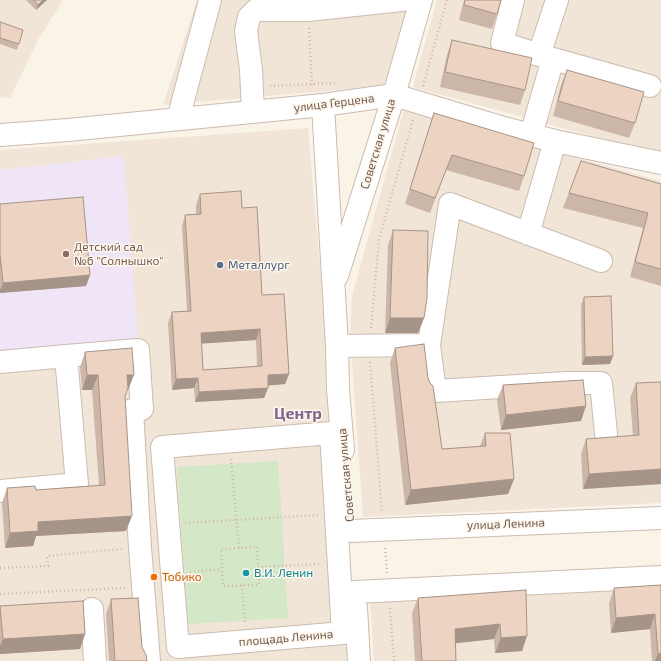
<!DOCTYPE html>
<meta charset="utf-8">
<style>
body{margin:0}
canvas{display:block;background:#faf3e8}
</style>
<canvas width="661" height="661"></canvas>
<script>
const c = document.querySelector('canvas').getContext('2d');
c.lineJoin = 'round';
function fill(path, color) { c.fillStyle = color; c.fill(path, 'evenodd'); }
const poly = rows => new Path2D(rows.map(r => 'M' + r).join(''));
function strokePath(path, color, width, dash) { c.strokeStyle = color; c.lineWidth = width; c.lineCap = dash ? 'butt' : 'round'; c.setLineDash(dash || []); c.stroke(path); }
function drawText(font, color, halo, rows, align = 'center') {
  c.font = font + ' "Exo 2",sans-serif'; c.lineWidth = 3; c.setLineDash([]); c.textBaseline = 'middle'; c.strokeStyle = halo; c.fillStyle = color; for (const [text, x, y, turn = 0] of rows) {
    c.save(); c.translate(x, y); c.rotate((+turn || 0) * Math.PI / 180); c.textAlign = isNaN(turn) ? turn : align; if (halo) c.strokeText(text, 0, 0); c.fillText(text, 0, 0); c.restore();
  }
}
fill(poly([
 [0,0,63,0,38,40,10,98,0,97],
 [197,0,412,0,384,86,163,105],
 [437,0,661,0,661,155,413,87],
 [404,109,661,181,661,503,363,517,350,336,352,296],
 [308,128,334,427,348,661,0,661,0,150],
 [661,583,661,661,374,661,370,597]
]), '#f1e5d7');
fill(poly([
 [124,156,138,338,0,351,0,170]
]), '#f0e4f7');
fill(poly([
 [278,461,288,618,188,624,177,467]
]), '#d4e7c7');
const minor = poly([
 [513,0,502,43,539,55],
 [557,0,539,55,650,86],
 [323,105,337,346,338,389,343,450],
 [253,112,251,70,246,31,249,17,256,10,308,10,402,0],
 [178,119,210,0],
 [0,135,68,130,323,105,394,95,507,129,555,141,661,163],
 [531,135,553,59],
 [528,234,555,141],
 [337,276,394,95,421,0],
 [429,345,450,204,601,261],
 [337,346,429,345,435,391,567,383,601,383,606,434],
 [0,362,66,356],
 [331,433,343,633,178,647,162,447,331,433],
 [0,491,77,484,66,356,138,350,142,409,132,410,140,548,149,661],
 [351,531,661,518],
 [355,592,661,577],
 [356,608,359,661],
 [92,609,95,661]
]);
strokePath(minor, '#ccbbaf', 24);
strokePath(poly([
 [309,28,312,85],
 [270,86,335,83],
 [423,86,447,0],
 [371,328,379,239,413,120],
 [370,362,382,513],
 [231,459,239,548],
 [185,523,318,515],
 [257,547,259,585,223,586,221,549,257,547],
 [385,548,387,573],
 [258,567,321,564],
 [0,568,48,566,47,556,122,549],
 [190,572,222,569],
 [242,585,245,623],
 [0,594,125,588],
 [390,608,394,661]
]), '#d2b7a5', 2.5, [1, 3]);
strokePath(minor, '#fff', 22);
fill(poly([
 [26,0,47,0,36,10],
 [464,0,501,0,497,14,492,29,459,20],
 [0,22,23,30,17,50,0,44],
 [452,40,525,90,520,105,440,87,447,55],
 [567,70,635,123,629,138,553,116,561,85],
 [434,113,524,176,519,191,446,170,430,213,405,204,429,128],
 [581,161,661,184,661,286,630,277,643,228,563,208],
 [200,194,242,208,262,295,289,374,285,384,268,385,268,388,264,398,195,402,194,388,172,390,168,323,172,312,187,311,182,226,185,215,196,214,196,205],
 [256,340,257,366,203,370,201,343],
 [0,204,90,275,86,286,0,293],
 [393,230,424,318,418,333,385,333,388,245],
 [584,297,613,356,610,364,582,365,581,305],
 [395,348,428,378,442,449,480,446,485,433,514,479,508,494,405,505,390,363],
 [85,352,128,390,127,390,125,396,126,531,36,536,33,546,5,548,2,503,7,488,36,490,99,485,92,390,82,390,80,367],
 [661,382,661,484,583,489,581,454,586,439,633,436,630,398,636,383],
 [503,385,581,421,501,430,497,400],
 [661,585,661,661,652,661,650,629,611,633,609,603,614,588],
 [526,590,522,651,495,653,494,639,455,643,456,661,415,661,412,613,418,598],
 [111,599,142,647,147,661,109,661,106,614],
 [0,606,85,634,80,649,0,654]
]), '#ccb6a7');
fill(poly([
 [43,0,47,0,36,10,38,5],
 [90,275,86,286,0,293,0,290,3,283],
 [390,318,424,318,418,333,385,333],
 [260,329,256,340,197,344,201,333],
 [613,356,610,364,582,365,585,357],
 [289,374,285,384,264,386,268,375],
 [87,375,98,375,92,390,82,390],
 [127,375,134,375,128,390,121,390],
 [198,378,194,388,172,390,176,379],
 [268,388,264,398,195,402,199,392],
 [586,406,581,421,501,430,506,415],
 [661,469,661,484,583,489,589,474],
 [514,479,508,494,405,505,411,490],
 [132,516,126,531,36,536,33,546,5,548,10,533,38,522],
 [655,614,650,629,611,633,616,618],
 [500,624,494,639,449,644,455,629],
 [85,634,80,649,0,654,0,646,3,639],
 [527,636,522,651,495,653,501,638],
 [661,653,661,661,655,661,658,654]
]), '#a69488');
const building = poly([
 [34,0,43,0,38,5,34,0],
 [465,0,501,0,497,14,464,5,465,0],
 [0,22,23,30,19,44,0,38,0,22],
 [452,40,532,58,525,90,445,72,452,40],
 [567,70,644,92,635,123,558,101,567,70],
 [434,113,534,143,524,176,452,155,435,198,410,189,434,113],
 [581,161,661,184,661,269,635,262,648,213,569,193,581,161],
 [241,191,242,208,257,207,262,295,284,294,289,374,268,375,268,388,199,392,198,378,176,379,172,312,191,311,185,215,201,214,200,194,241,191],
 [260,329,262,366,203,370,201,333,260,329],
 [83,197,90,275,3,283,0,254,0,204,83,197],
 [393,230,428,231,427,298,424,318,390,318,393,230],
 [611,296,613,356,585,357,584,297,611,296],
 [424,344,428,378,430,383,433,386,442,449,486,446,485,433,510,433,514,479,411,490,395,348,424,344],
 [132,348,134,375,127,375,128,388,125,396,132,516,38,522,38,531,10,533,7,488,35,486,36,490,105,485,98,375,87,375,85,352,132,348],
 [583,380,586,406,506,415,503,385,583,380],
 [661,382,661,469,589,474,586,439,639,435,636,383,661,382],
 [661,585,661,653,658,654,655,614,616,618,614,588,661,585],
 [526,590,527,636,501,638,500,624,455,629,456,661,422,661,418,598,526,590],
 [138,598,142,647,146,655,147,661,115,661,111,599,138,598],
 [83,601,85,634,3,639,0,606,83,601]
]);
fill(building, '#edd4c2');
strokePath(building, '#a69488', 1);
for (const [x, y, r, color] of [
 [66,254,4,"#8d6e63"],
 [220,265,4,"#5c6f8a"],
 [246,573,4,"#0f9aa8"],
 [154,577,4,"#e8710a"]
]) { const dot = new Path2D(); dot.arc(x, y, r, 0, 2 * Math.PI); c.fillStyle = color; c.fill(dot); strokePath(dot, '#fdf7ee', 1.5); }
drawText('12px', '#725b4e', '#fdf7ee', [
 ["улица Герцена",334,103,-7],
 ["Советская улица",378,144,-73],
 ["Советская улица",346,475,-95],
 ["улица Ленина",506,524,-2],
 ["площадь Ленина",286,638,-5]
]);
drawText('12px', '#785e54', '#fdf7ee', [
 ["Детский сад",74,247],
 ["№6 \"Солнышко\"",74,261]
], 'left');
drawText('12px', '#4e5e75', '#fdf7ee', [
 ["Металлург",228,265]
], 'left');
drawText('12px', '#0d838f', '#fdf7ee', [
 ["В.И. Ленин",254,573]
], 'left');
drawText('12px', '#c56008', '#fdf7ee', [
 ["Тобико",162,577]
], 'left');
drawText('bold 16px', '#81668e', '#fdf7ee', [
 ["Центр",298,414]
]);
</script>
